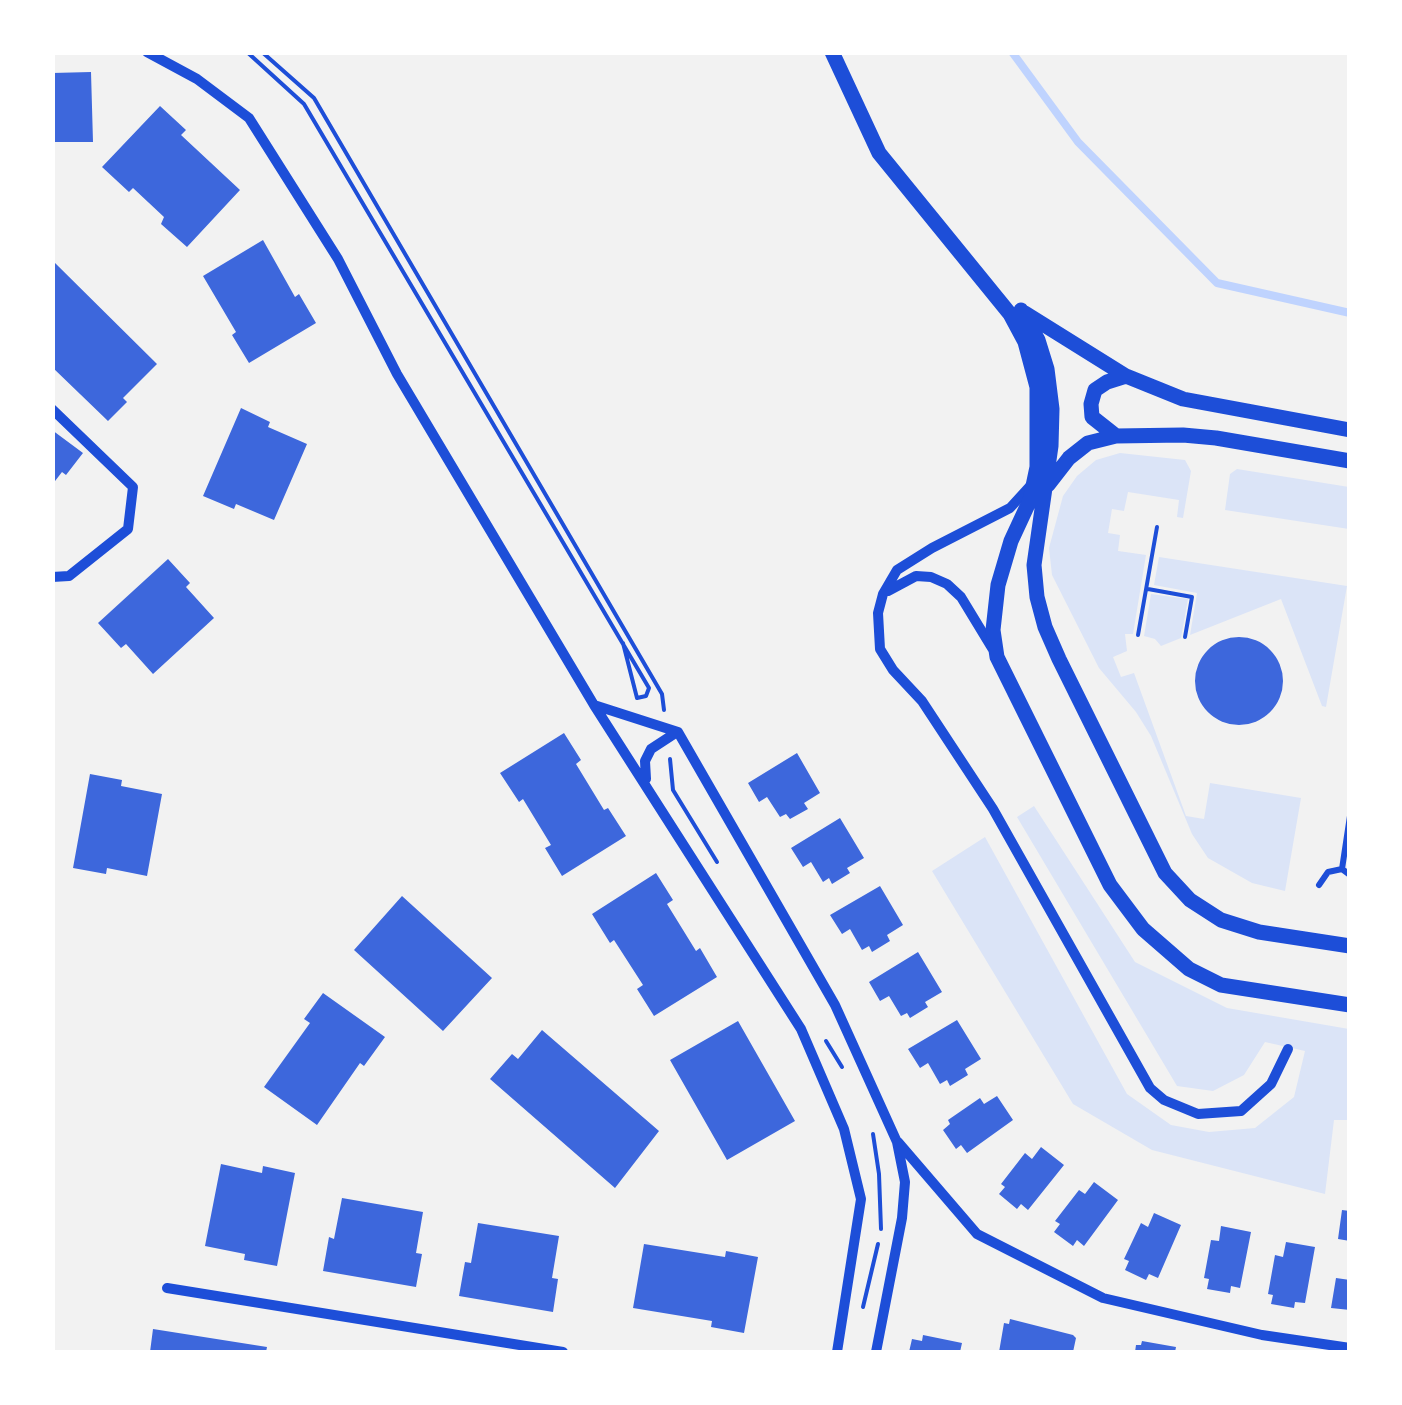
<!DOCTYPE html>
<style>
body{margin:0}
#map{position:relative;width:1402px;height:1405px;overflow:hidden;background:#f2f2f2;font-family:"PT Sans",sans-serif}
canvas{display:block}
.frame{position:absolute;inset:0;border:55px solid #fff;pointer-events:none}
</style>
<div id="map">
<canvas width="1402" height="1405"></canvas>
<div class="frame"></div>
</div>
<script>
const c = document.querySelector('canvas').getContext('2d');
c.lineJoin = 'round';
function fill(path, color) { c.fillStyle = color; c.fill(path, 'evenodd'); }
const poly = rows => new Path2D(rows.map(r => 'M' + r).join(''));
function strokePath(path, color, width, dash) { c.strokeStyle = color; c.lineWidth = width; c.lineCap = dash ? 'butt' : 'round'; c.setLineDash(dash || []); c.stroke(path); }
fill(poly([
 [1120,453,1185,460,1191,471,1183,518,1177,517,1179,500,1128,492,1124,511,1112,509,1108,533,1120,535,1118,551,1146,555,1133,634,1125,634,1127,651,1113,657,1121,677,1134,673,1186,816,1204,819,1210,783,1301,798,1285,891,1252,883,1208,858,1192,834,1151,736,1136,712,1099,668,1052,575,1049,548,1063,496,1077,476,1096,460],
 [1237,469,1349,487,1349,529,1225,510,1230,474],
 [1159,557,1347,586,1326,707,1322,706,1281,599,1190,635,1197,593,1154,585],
 [1151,594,1188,599,1181,638,1161,646,1155,639,1144,636],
 [1034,806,1135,962,1227,1008,1349,1029,1349,1120,1334,1120,1325,1194,1152,1150,1073,1104,932,871,985,837,1127,1094,1171,1125,1209,1132,1255,1128,1294,1097,1305,1051,1265,1042,1244,1075,1213,1091,1177,1086,1017,817]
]), '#dbe4f7');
strokePath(poly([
 [1012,52,1078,142,1217,283,1350,313]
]), '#bfd3fe', 8);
fill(poly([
 [91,72,93,142,52,142,52,73],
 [160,106,186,130,181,135,240,190,187,247,161,224,164,217,133,188,129,192,102,167],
 [263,240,295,297,299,294,316,323,249,363,232,335,236,332,203,276],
 [52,260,157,364,123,398,127,402,108,421,52,367],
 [241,408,270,422,268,427,307,444,274,520,236,504,234,509,203,496],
 [52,430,83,453,66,475,62,472,52,485],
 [168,559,190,583,186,587,214,618,153,674,126,644,121,648,98,623],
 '1195 681a44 44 0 1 1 88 0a44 44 0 1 1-88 0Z',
 [564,733,581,760,576,764,604,810,608,808,626,836,562,876,545,848,551,845,523,799,519,802,500,773],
 [797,753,820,793,804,803,808,809,790,819,786,814,780,817,767,797,759,802,748,783],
 [90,774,122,780,121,786,162,794,147,876,107,868,106,874,73,868],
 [840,818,864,858,847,868,850,873,832,884,829,878,823,882,811,862,803,867,791,848],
 [656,873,673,900,667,904,696,951,700,948,717,977,654,1016,637,989,643,985,614,940,610,943,592,914],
 [880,886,903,925,887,935,890,941,872,952,869,946,862,950,850,929,842,934,830,915],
 [402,896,492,978,443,1031,354,950],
 [918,952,942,992,925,1002,928,1007,910,1018,907,1013,901,1016,889,996,880,1001,869,982],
 [323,993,385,1037,364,1066,360,1063,317,1125,264,1087,310,1023,304,1019],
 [957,1020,981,1059,965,1069,968,1075,950,1086,947,1080,940,1084,928,1063,920,1068,908,1049],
 [738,1021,795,1121,727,1160,670,1060],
 [542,1030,659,1131,615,1188,490,1079,512,1054,518,1059],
 [997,1096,1013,1120,967,1153,961,1145,956,1149,943,1130,950,1124,948,1120,980,1098,984,1104],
 [1041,1147,1064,1165,1028,1210,1021,1204,1017,1209,999,1194,1005,1187,1001,1184,1025,1153,1032,1159],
 [221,1164,262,1173,263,1166,295,1173,277,1266,244,1260,245,1254,205,1246],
 [1094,1182,1118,1200,1084,1246,1077,1240,1073,1246,1054,1232,1060,1224,1055,1221,1079,1190,1085,1194],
 [342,1198,423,1212,416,1253,422,1254,416,1287,323,1271,329,1237,334,1239],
 [1342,1210,1350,1211,1350,1241,1338,1239],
 [1154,1213,1181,1225,1158,1278,1149,1274,1146,1280,1125,1270,1129,1261,1124,1259,1141,1223,1148,1227],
 [478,1223,559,1236,552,1278,558,1279,553,1312,459,1296,465,1262,471,1263],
 [1221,1226,1251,1232,1240,1288,1231,1286,1230,1293,1207,1289,1209,1279,1204,1278,1211,1240,1219,1241],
 [1286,1242,1315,1247,1305,1303,1295,1302,1294,1308,1271,1304,1273,1295,1268,1294,1275,1255,1283,1257],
 [644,1244,725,1257,726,1251,758,1257,744,1333,711,1327,712,1321,633,1308],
 [1336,1278,1350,1280,1350,1310,1331,1308],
 [1010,1319,1073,1335,1076,1338,1073,1352,999,1352,1004,1323,1009,1324],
 [153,1329,267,1347,266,1352,150,1352],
 [923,1335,962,1343,960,1352,909,1352,912,1339,922,1341],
 [1142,1341,1176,1347,1175,1352,1135,1352,1136,1345,1141,1345]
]), '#3d67dc');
strokePath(poly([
 [247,52,304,104,649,688,646,696,637,698,623,643],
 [262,52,314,98,662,694,664,710],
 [1148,589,1192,597,1185,637],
 [1138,635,1157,527],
 [670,759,673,790,717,862],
 [826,1041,842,1067],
 [873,1134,879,1174,881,1229],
 [863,1307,878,1244]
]), '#1d4ed8', 4);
strokePath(poly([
 [1342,869,1350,816],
 [1319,885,1328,872,1342,869,1350,875]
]), '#1d4ed8', 6);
strokePath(poly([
 [147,52,197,79,249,118,338,259,397,374,594,705,801,1029,844,1129,861,1199,837,1352],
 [52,409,133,487,128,529,69,576,52,577],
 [1031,485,1010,508,932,548,897,570,883,594,878,613,880,649,893,670,922,701,993,809,1150,1088,1164,1100,1198,1114,1241,1111,1271,1084,1288,1049],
 [888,591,916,576,931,577,947,584,961,597,992,648],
 [594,705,678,732,835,1005,897,1142,905,1182,902,1218,876,1352],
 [646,779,645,761,651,749,677,732],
 [898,1142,977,1234,1103,1298,1262,1335,1350,1348],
 [167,1288,563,1352]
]), '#1d4ed8', 10);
strokePath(poly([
 [832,52,879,153,1010,314,1025,342,1037,387,1037,467,1030,500,1011,541,998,585,993,630,997,657,1110,885,1143,929,1189,969,1221,985,1350,1005],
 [1021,310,1038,340,1047,369,1052,409,1051,446,1034,565,1037,597,1045,627,1059,659,1165,873,1190,900,1221,920,1259,932,1350,946],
 [1025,313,1126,376,1183,399,1350,430],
 [1116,436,1092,417,1091,404,1095,390,1107,382,1126,376],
 [1048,485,1069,458,1088,443,1116,436,1183,435,1216,438,1350,461]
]), '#1d4ed8', 15);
</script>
